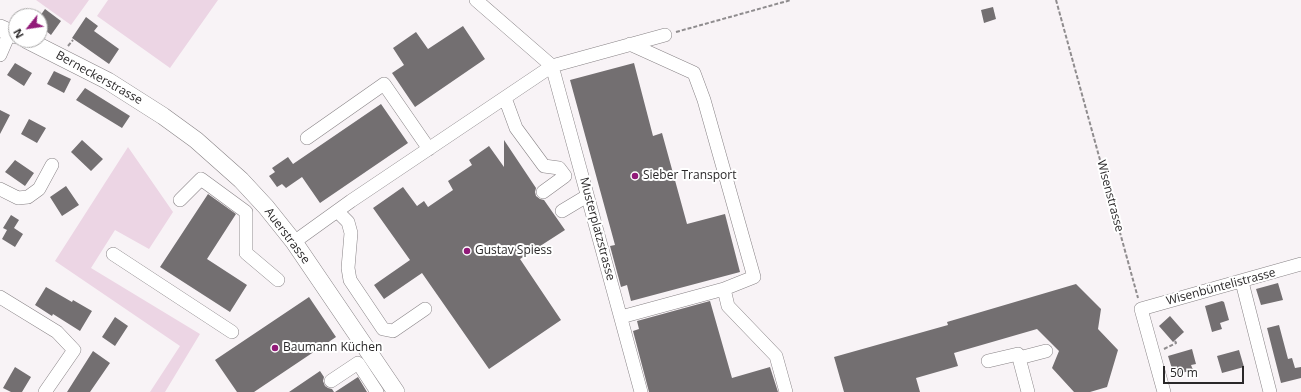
<!DOCTYPE html>
<meta charset="utf-8">
<style>
body{margin:0}
#map{position:relative;width:1301px;height:392px;overflow:hidden;background:#f8f3f6;font-family:"Open Sans",sans-serif}
canvas{display:block}
.north{position:absolute;left:8px;top:8px;width:40px;height:40px;box-sizing:border-box;background:#fff;border:1px solid #aaa9a9;border-radius:50%;rotate:240deg;font-size:11px;font-weight:700;line-height:16px;text-align:center;color:#2a2829}
.north::after{content:'';display:block;margin:auto;width:14px;height:18px;background:#911a78;clip-path:polygon(50% 0,100% 100%,50% 72%,0 100%)}
.scale{position:absolute;left:1163px;top:366px;width:81px;height:18px;box-sizing:border-box;border:2px solid #2a2829;border-top:0;padding-left:5px;font-size:12px;line-height:14px;white-space:nowrap;color:#2a2829;-webkit-text-stroke:3px #fff;paint-order:stroke}
</style>
<div id="map">
<canvas width="1301" height="392"></canvas>
<div class="north">N</div>
<div class="scale">50 m</div>
</div>
<script>
const c = document.querySelector('canvas').getContext('2d');
c.lineJoin = 'round';
function fill(path, color) { c.fillStyle = color; c.fill(path, 'evenodd'); }
const poly = rows => new Path2D(rows.map(r => 'M' + r).join(''));
function strokePath(path, color, width, dash) { c.strokeStyle = color; c.lineWidth = width; c.lineCap = dash ? 'butt' : 'round'; c.setLineDash(dash || []); c.stroke(path); }
function drawText(font, color, halo, rows, align = 'center') {
  c.font = font + ' "Open Sans",sans-serif'; c.lineWidth = 4; c.setLineDash([]); c.textBaseline = 'middle'; c.strokeStyle = halo; c.fillStyle = color; for (const [text, x, y, turn = 0] of rows) {
    c.save(); c.translate(x, y); c.rotate((+turn || 0) * Math.PI / 180); c.textAlign = isNaN(turn) ? turn : align; if (halo) c.strokeText(text, 0, 0); c.fillText(text, 0, 0); c.restore();
  }
}
fill(poly([
 [36,0,89,0,71,25],
 [108,0,218,0,170,68,97,16],
 [128,147,173,212,149,249,115,230,91,268,200,334,165,392,150,392,180,346,55,261]
]), '#ecd5e4');
fill(poly([
 [993,7,996,19,984,23,981,10],
 [45,9,61,21,51,35,40,26,40,16],
 [86,17,98,26,94,31,119,49,109,64,72,38],
 [463,26,485,59,415,107,392,73,404,65,393,48,416,32,428,49],
 [15,63,32,73,24,86,7,75],
 [634,63,653,136,662,133,687,224,725,214,740,272,631,301,627,285,621,287,610,246,615,245,570,80],
 [54,71,71,79,64,93,47,84],
 [85,88,130,116,122,128,76,100],
 [381,104,408,143,320,203,302,177,286,188,282,184,277,187,269,176,275,172,272,168,288,157,293,164],
 [0,110,10,115,0,134],
 [29,119,46,128,37,143,21,134],
 [82,140,103,159,91,171,71,152],
 [504,140,536,188,535,192,536,196,540,199,544,200,565,230,520,259,561,320,489,369,422,273,384,299,374,285,410,260,373,208,403,187,417,206,424,201,428,207,453,190,448,181,472,165,469,160,489,146,504,167],
 [15,160,34,173,25,186,5,172],
 [66,186,79,205,62,216,50,197],
 [208,194,236,214,207,259,247,285,230,312,160,267],
 [11,215,19,220,14,228,23,234,15,247,2,239,7,230,3,228],
 [1278,283,1283,300,1261,305,1256,289],
 [1076,284,1101,309,1098,329,1118,350,1107,387,1090,392,1074,392,1052,368,1059,351,1037,329,954,353,958,366,916,378,920,392,844,392,834,357,948,325,947,322],
 [46,287,72,302,73,300,92,311,80,331,53,314,52,316,35,305],
 [309,297,336,337,254,392,237,392,215,360],
 [710,301,732,378,770,367,778,392,649,392,633,331,639,329,637,321],
 [1222,301,1224,302,1229,320,1220,323,1222,329,1212,332,1205,306],
 [1170,316,1184,332,1173,342,1159,326],
 [115,317,128,326,115,346,102,337],
 [1279,325,1288,359,1292,358,1295,368,1301,367,1301,378,1281,383,1267,328],
 [1192,349,1196,364,1191,365,1193,370,1174,375,1168,356],
 [1239,350,1244,367,1222,373,1217,356],
 [93,351,110,363,90,392,67,392],
 [15,367,31,377,22,392,11,392,3,388],
 [320,371,324,377,323,381,325,386,328,388,332,389,334,392,289,392],
 [358,377,367,392,335,392]
]), '#736f71');
const minor = poly([
 [476,0,552,66,665,35],
 [630,44,694,73,704,100,754,277,724,289],
 [0,55,10,32],
 [505,98,516,128,544,166,559,168,565,176,543,192],
 [307,138,384,84,429,149],
 [0,189,18,198,28,197,39,189,52,165],
 [180,200,201,179,246,212,246,253,278,280],
 [337,211,348,222,351,233,348,268,350,280,383,329,393,331,425,309],
 [562,211,587,196],
 [294,242,351,201,552,66,641,392],
 [113,254,232,332],
 [1242,282,1270,392],
 [0,297,57,332,74,350,45,392],
 [621,317,724,289,728,306,776,356,786,392],
 [1019,358,1046,351],
 [988,361,1018,354,1028,392],
 [331,381,358,363,377,392],
 [1164,392,1141,309,1301,264]
]);
const major = poly([
 [0,28,16,35],
 [27,40,108,81,163,116,196,140,241,180,266,207,294,242,396,392]
]);
strokePath(minor, '#888386', 14);
strokePath(major, '#888386', 18);
strokePath(poly([
 [1056,0,1138,298],
 [676,32,791,0],
 [68,46,73,40],
 [1164,349,1176,343,1175,341]
]), '#8f8c8e', 2, [4, 2]);
strokePath(minor, '#fff', 13);
strokePath(major, '#fff', 17);
for (const [x, y, r, color] of [
 [635,176,4,"#911a78"],
 [467,251,4,"#911a78"],
 [275,348,4,"#911a78"]
]) { const dot = new Path2D(); dot.arc(x, y, r, 0, 2 * Math.PI); c.fillStyle = color; c.fill(dot); strokePath(dot, '#fff', 1.5); }
drawText('12px', '#2a2829', '#fff', [
 ["Berneckerstrasse",99,78,29],
 ["Wisenstrasse",1110,196,75],
 ["Musterplatzstrasse",597,229,75],
 ["Auerstrasse",287,236,53],
 ["Wisenbüntelistrasse",1221,287,-15]
]);
drawText('12px', '#2a2829', '#fff', [
 ["Sieber Transport",643,176],
 ["Gustav Spiess",475,251],
 ["Baumann Küchen",283,348]
], 'left');
</script>
